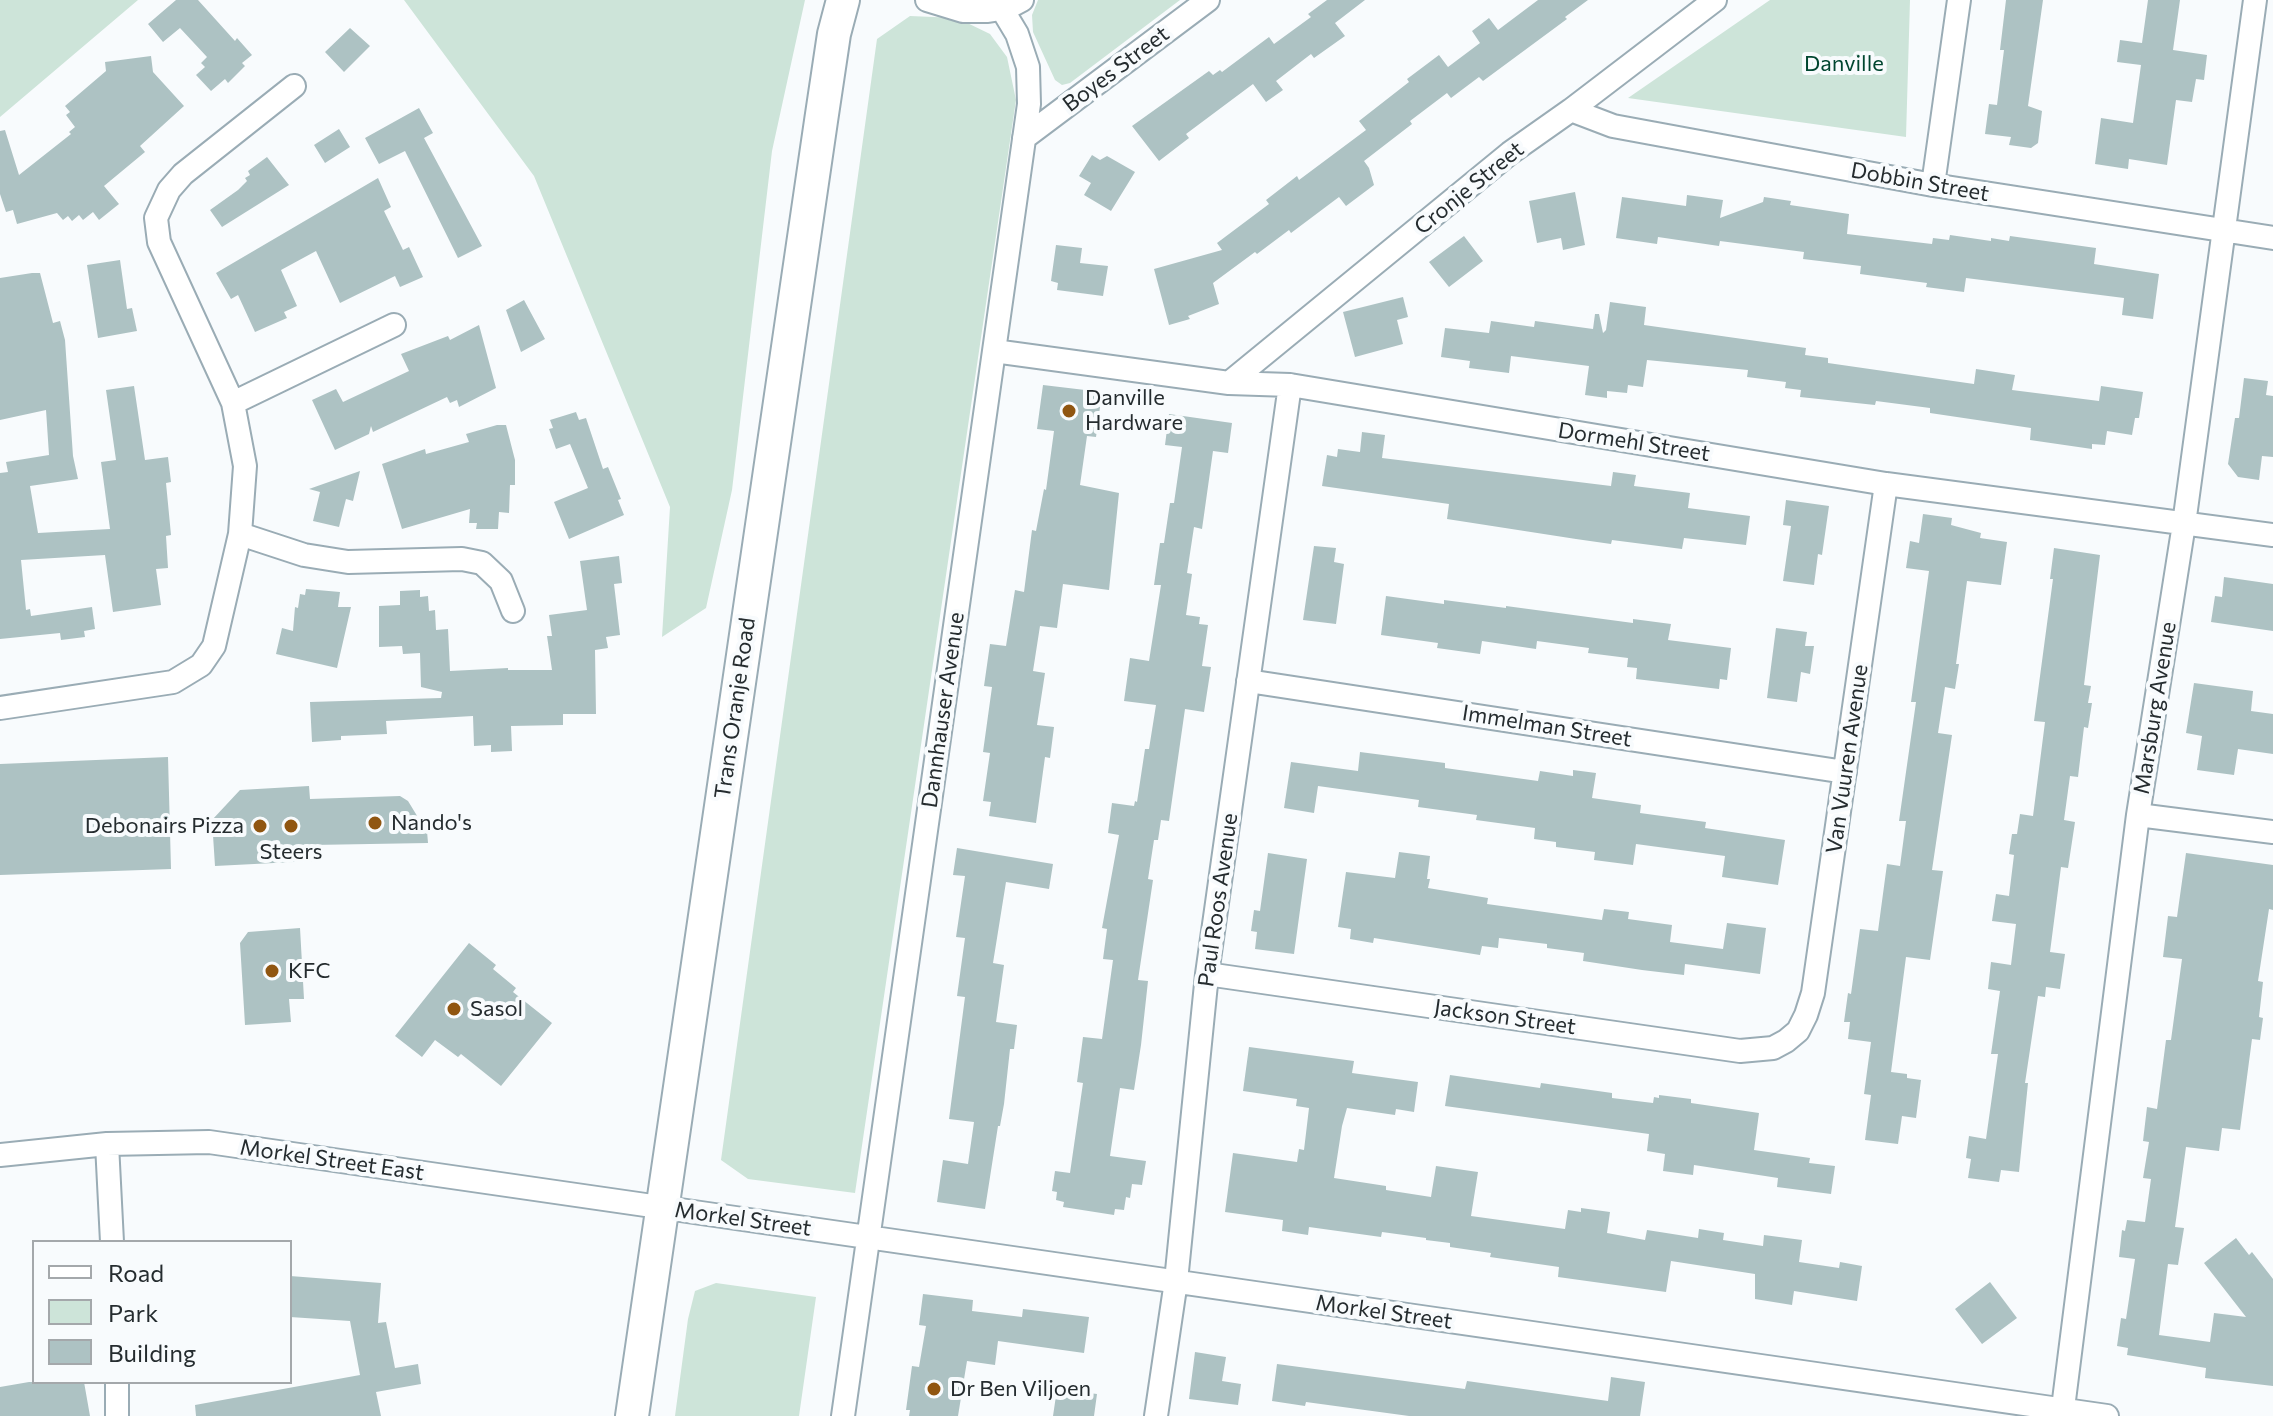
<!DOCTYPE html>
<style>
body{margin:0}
#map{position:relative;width:2273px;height:1416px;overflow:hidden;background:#f8fbfd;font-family:Commissioner,sans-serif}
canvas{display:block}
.legend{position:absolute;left:32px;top:1240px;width:260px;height:144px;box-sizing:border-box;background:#f8fbfd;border:2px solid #a4a8ab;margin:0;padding:10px 14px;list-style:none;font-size:24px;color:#252c2f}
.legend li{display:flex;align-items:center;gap:16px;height:40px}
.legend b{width:40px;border:2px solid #a4a8ab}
</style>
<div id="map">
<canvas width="2273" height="1416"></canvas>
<ul class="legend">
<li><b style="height:10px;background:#fff"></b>Road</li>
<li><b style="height:22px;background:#cde4d9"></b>Park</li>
<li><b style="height:22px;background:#adc2c3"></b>Building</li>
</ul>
</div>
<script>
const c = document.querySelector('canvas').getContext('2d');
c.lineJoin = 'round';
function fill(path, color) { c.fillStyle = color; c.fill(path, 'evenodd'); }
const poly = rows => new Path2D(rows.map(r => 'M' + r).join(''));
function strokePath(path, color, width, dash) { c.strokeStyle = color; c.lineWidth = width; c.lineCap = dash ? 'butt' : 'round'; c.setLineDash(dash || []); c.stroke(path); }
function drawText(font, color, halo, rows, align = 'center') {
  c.font = font + ' Commissioner,sans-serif'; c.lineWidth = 8; c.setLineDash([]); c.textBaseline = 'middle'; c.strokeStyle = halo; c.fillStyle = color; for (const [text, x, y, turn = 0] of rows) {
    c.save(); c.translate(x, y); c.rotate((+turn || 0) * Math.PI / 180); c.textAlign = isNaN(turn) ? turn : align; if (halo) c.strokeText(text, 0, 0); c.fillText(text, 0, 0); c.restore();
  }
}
fill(poly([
 [0,0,138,0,0,117],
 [404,0,805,0,772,151,732,490,706,608,662,637,670,507,534,176],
 [1038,0,1180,0,1070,83,1062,85,1055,80,1033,32,1032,15],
 [1770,0,1910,0,1906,137,1628,98],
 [910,16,957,18,990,34,1007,57,1016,100,855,1193,748,1179,721,1160,877,39],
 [716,1283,816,1297,799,1416,675,1416,688,1319,695,1291]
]), '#cde4d9');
fill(poly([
 [176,0,198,0,235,41,237,38,252,55,242,63,245,66,228,83,225,79,211,91,196,75,205,67,201,63,207,57,180,28,163,42,148,24],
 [1327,0,1365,0,1335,23,1345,36,1314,58,1311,54,1276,81,1283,90,1266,102,1253,84,1186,134,1189,138,1159,161,1132,126,1209,71,1213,75,1220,70,1222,72,1269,37,1274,44,1311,17,1308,14],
 [1538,0,1588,0,1565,17,1567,19,1483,81,1479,77,1451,98,1447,93,1410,121,1412,124,1364,161,1369,168,1374,185,1346,206,1339,197,1291,233,1289,230,1257,254,1255,252,1213,283,1219,304,1188,316,1190,319,1169,325,1154,269,1222,250,1217,243,1269,204,1266,200,1297,176,1299,180,1366,130,1359,121,1409,82,1407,79,1439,55,1448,67,1480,43,1472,31,1489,18,1498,30],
 [2006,0,2043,0,2028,106,2042,111,2038,143,2031,148,2009,145,2011,137,1985,134,1989,104,1997,105,2004,50,2000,50],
 [2148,0,2180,0,2173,50,2207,55,2204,80,2196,79,2192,102,2176,100,2167,165,2129,159,2128,169,2095,164,2101,118,2133,123,2141,65,2117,62,2120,40,2142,43],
 [350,28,370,46,344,72,325,52],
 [151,56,153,72,184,106,140,146,145,152,104,186,119,204,99,220,93,212,83,220,79,215,72,221,68,216,63,220,57,213,17,224,13,210,6,212,0,194,0,131,5,130,19,175,71,134,69,132,75,127,66,115,70,112,65,106,106,71,105,62],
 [419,108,433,133,424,138,482,246,458,258,405,151,379,164,365,138],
 [339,129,350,147,325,163,314,145],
 [1092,155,1100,160,1107,156,1135,172,1111,211,1084,195,1091,183,1079,176],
 [267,157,289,185,222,227,210,210,238,190,247,181,245,178,250,175,248,171],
 [378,178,391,207,384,211,403,250,409,247,423,277,400,287,395,276,340,303,316,251,281,270,297,306,284,312,287,318,255,332,238,295,231,299,216,273],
 [1575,192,1585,245,1563,250,1561,238,1537,243,1529,201],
 [1687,195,1723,200,1720,218,1763,202,1764,197,1791,201,1790,205,1849,214,1847,234,1932,244,1933,238,1949,240,1950,235,1991,241,1991,238,2009,241,2010,236,2096,248,2094,264,2159,274,2153,319,2122,315,2124,298,1966,278,1964,292,1926,287,1927,283,1860,274,1861,266,1803,259,1804,252,1720,241,1719,246,1658,237,1657,244,1616,238,1622,197,1686,206],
 [1464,236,1483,261,1449,287,1429,262],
 [1056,245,1082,248,1080,263,1108,266,1103,296,1057,290,1058,283,1051,281],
 [120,260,127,309,132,308,137,331,98,338,87,265],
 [32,273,40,273,53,323,60,321,65,340,73,456,78,479,30,486,38,533,110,529,101,462,116,460,106,390,134,386,145,460,168,457,171,482,166,483,171,535,166,536,168,568,156,569,161,605,113,612,105,555,21,560,26,610,30,609,31,616,92,607,95,629,84,631,85,637,61,640,60,633,0,639,0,473,8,472,6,462,49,455,46,410,0,420,0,278],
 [1403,297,1408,317,1397,320,1403,344,1355,357,1343,312],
 [524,300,545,339,521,352,506,310],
 [1610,302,1646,307,1644,325,1806,348,1805,355,1828,358,1828,363,1974,384,1976,369,2015,375,2012,390,2099,401,2101,386,2143,392,2139,418,2135,418,2132,435,2107,431,2105,445,2092,444,2092,449,2030,440,2031,428,1930,413,1930,408,1876,401,1875,405,1800,397,1801,390,1785,388,1786,382,1747,377,1748,370,1647,360,1643,387,1628,385,1627,393,1607,391,1607,398,1585,395,1589,366,1511,356,1509,373,1469,368,1470,361,1441,357,1445,328,1489,333,1491,321,1534,327,1535,321,1593,329,1595,314,1599,314,1603,333,1606,330],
 [479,325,496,388,459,407,457,400,450,403,447,397,373,432,371,426,369,434,335,450,312,400,336,389,343,402,409,371,401,354,448,336,450,340],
 [2244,378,2268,381,2266,395,2273,396,2273,457,2262,456,2259,480,2238,477,2228,464,2235,418,2239,418],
 [1043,385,1102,392,1096,437,1087,436,1080,485,1119,493,1109,590,1063,584,1057,628,1040,626,1033,671,1045,673,1037,725,1054,727,1050,758,1045,757,1036,823,989,816,991,802,983,801,990,753,983,752,992,687,984,686,990,644,1006,646,1015,590,1024,592,1032,530,1036,531,1044,489,1046,490,1054,431,1037,429],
 [576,412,579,420,586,418,603,469,608,467,621,499,618,500,624,515,569,539,554,502,588,488,570,444,556,449,549,429,553,428,550,420],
 [1169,414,1232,423,1228,453,1213,451,1202,529,1194,527,1187,573,1192,574,1186,615,1200,617,1199,624,1208,625,1202,666,1211,667,1204,712,1185,709,1169,821,1161,820,1158,840,1154,840,1148,879,1153,880,1138,980,1148,981,1141,1045,1134,1090,1120,1088,1110,1156,1146,1161,1142,1185,1132,1184,1130,1198,1126,1197,1124,1210,1115,1209,1114,1215,1063,1207,1064,1202,1056,1200,1057,1192,1052,1191,1055,1171,1070,1173,1083,1083,1077,1082,1083,1037,1102,1039,1113,960,1103,959,1107,929,1102,928,1119,835,1108,833,1112,803,1134,806,1135,801,1137,802,1145,749,1149,749,1156,705,1124,701,1130,658,1149,661,1161,585,1154,585,1160,543,1164,543,1170,503,1174,503,1182,447,1165,445],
 [497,425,506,425,515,460,515,485,510,485,509,513,499,512,498,529,476,529,477,523,469,523,470,509,402,529,382,464,425,449,426,454,469,442,466,434],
 [1362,432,1385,435,1382,458,1611,486,1613,472,1636,475,1634,486,1690,493,1688,508,1750,516,1746,545,1684,538,1682,549,1612,540,1611,544,1576,539,1447,519,1449,504,1322,486,1327,455,1337,457,1338,449,1360,452],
 [360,471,353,501,346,499,339,527,313,521,320,492,309,489],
 [1786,500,1829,506,1822,555,1818,554,1814,585,1783,581,1791,526,1783,525],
 [1923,514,1952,518,1951,525,1981,533,1980,538,2007,542,2001,585,1967,581,1956,664,1959,664,1955,689,1945,687,1938,733,1952,735,1932,870,1943,871,1930,960,1906,957,1891,1072,1907,1074,1907,1078,1921,1080,1916,1118,1902,1116,1898,1144,1865,1140,1871,1095,1864,1094,1871,1042,1848,1039,1850,1022,1844,1022,1848,993,1851,994,1860,929,1878,931,1887,864,1900,866,1906,821,1899,821,1916,702,1911,702,1929,571,1906,568,1910,541,1919,543],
 [1314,546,1336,548,1334,562,1344,564,1336,624,1303,620],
 [2054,548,2100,555,2084,685,2091,686,2088,703,2092,703,2088,728,2084,727,2078,777,2070,776,2064,820,2075,822,2068,868,2061,867,2050,952,2065,954,2060,989,2046,987,2045,997,2038,996,2025,1083,2028,1083,2019,1172,2001,1170,1999,1182,1968,1178,1971,1159,1966,1158,1969,1136,1986,1139,1998,1054,1991,1054,2000,991,1988,989,1991,962,2011,965,2016,924,1992,921,1996,894,2009,896,2014,855,2009,854,2012,834,2017,834,2020,814,2033,816,2045,722,2034,721,2053,579,2050,579],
 [619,556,622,583,614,584,620,635,606,637,608,648,595,650,596,714,563,714,563,725,511,726,512,751,491,752,491,745,474,746,473,716,386,721,387,734,341,736,341,740,312,742,310,702,441,698,442,692,421,687,420,653,403,654,402,646,379,647,379,606,400,605,400,591,420,590,420,597,428,596,429,611,435,610,436,630,448,629,450,671,508,668,508,670,552,670,547,636,552,636,549,615,587,610,580,561],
 [2224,577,2273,584,2273,631,2211,622,2215,596,2222,597],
 [306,589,340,592,338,607,351,607,337,668,276,654,282,628,293,631,295,607,298,608,300,594,305,595],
 [1386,596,1444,604,1444,600,1506,608,1506,606,1633,623,1633,619,1671,624,1668,640,1731,648,1727,680,1720,679,1719,689,1636,679,1637,668,1627,667,1628,658,1588,653,1589,648,1537,641,1536,649,1482,641,1480,654,1437,648,1438,643,1381,635],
 [1776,628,1807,632,1805,646,1814,646,1810,674,1801,672,1797,702,1767,698],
 [2194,683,2253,691,2251,711,2273,714,2273,754,2238,749,2234,775,2197,770,2202,736,2186,733],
 [1360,752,1445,763,1445,768,1538,781,1540,771,1573,776,1573,770,1596,773,1592,798,1641,805,1640,813,1706,822,1705,828,1785,840,1778,885,1722,877,1725,856,1636,844,1633,865,1594,860,1595,852,1556,847,1556,842,1534,839,1535,828,1476,820,1477,815,1418,807,1419,800,1318,786,1314,813,1284,808,1291,762,1358,771],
 [168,757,171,869,0,875,0,764],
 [309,786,310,799,400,796,408,801,419,819,426,819,428,843,312,845,313,861,215,866,212,820,240,790],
 [957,848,1053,864,1049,889,1006,882,993,963,1004,965,996,1022,1017,1025,1014,1049,1010,1049,1004,1104,1000,1126,998,1126,985,1209,937,1202,943,1160,968,1164,974,1122,949,1119,965,997,957,996,965,938,956,937,965,876,953,875],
 [1399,852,1430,856,1427,879,1430,879,1428,888,1488,898,1487,904,1602,920,1604,909,1629,912,1628,919,1672,925,1670,942,1723,949,1727,923,1766,928,1760,974,1685,964,1684,975,1642,970,1583,961,1584,953,1547,948,1547,944,1499,938,1498,948,1482,946,1480,955,1374,938,1373,943,1350,939,1351,929,1338,927,1346,872,1395,878],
 [1268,853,1307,859,1294,954,1255,949,1257,932,1251,931,1254,910,1260,911],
 [2186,853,2273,865,2273,910,2269,909,2258,981,2263,982,2259,1017,2263,1018,2260,1040,2252,1039,2240,1130,2222,1128,2219,1151,2186,1147,2175,1227,2184,1228,2178,1265,2168,1264,2159,1335,2210,1342,2214,1313,2246,1317,2204,1263,2236,1238,2249,1255,2252,1252,2273,1279,2273,1386,2205,1378,2206,1368,2127,1355,2128,1348,2117,1346,2121,1318,2126,1319,2135,1259,2119,1257,2122,1230,2125,1231,2127,1220,2145,1222,2151,1179,2143,1178,2149,1142,2143,1141,2147,1107,2157,1109,2166,1040,2171,1040,2182,959,2163,957,2168,916,2177,917],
 [300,928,304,999,289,999,291,1022,245,1025,240,943,248,932],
 [469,943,496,965,493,969,516,988,513,992,552,1023,501,1086,461,1054,458,1057,435,1040,422,1057,395,1036],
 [1249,1047,1354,1061,1352,1073,1418,1082,1414,1112,1396,1109,1395,1115,1347,1108,1342,1126,1334,1178,1386,1186,1386,1190,1431,1197,1436,1166,1478,1172,1471,1216,1565,1229,1568,1210,1581,1212,1581,1208,1610,1212,1607,1233,1645,1240,1647,1230,1698,1238,1699,1229,1724,1233,1723,1240,1763,1246,1764,1235,1802,1240,1799,1262,1839,1268,1840,1262,1862,1266,1857,1301,1794,1291,1792,1305,1755,1299,1755,1274,1671,1261,1666,1292,1558,1277,1559,1267,1490,1257,1491,1253,1450,1247,1450,1243,1426,1240,1426,1238,1382,1232,1381,1237,1309,1227,1308,1235,1282,1231,1283,1220,1225,1212,1233,1153,1297,1162,1299,1149,1304,1150,1309,1108,1296,1106,1297,1099,1243,1091],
 [1450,1075,1540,1088,1541,1083,1612,1093,1612,1098,1653,1103,1654,1097,1659,1098,1659,1095,1691,1099,1691,1103,1759,1113,1754,1150,1810,1158,1809,1163,1835,1166,1831,1194,1777,1187,1778,1178,1694,1165,1693,1175,1663,1171,1665,1154,1647,1151,1649,1134,1445,1106],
 [290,1276,381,1283,378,1323,386,1322,395,1368,418,1364,421,1384,376,1392,381,1416,196,1416,195,1405,360,1375,350,1321,290,1317],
 [1990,1282,2017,1318,1982,1344,1955,1309],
 [923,1294,973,1300,972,1311,1022,1317,1023,1309,1089,1317,1084,1353,998,1341,995,1365,967,1361,958,1416,909,1416,910,1410,906,1410,912,1366,919,1367,926,1326,919,1325],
 [1195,1352,1226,1357,1222,1381,1241,1384,1238,1405,1189,1399],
 [1277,1364,1465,1389,1467,1381,1608,1401,1611,1377,1645,1382,1640,1416,1409,1416,1306,1402,1305,1406,1272,1401],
 [29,1382,84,1382,90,1416,0,1416,0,1387],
 [1057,1389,1097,1394,1094,1416,1053,1416]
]), '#adc2c3');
const minor = poly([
 [927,0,963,11,988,11,1007,8,1022,0],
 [1571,110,1613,126,1933,185,2273,238],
 [1024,138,1208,0],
 [1933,185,1959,0],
 [994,351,1229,383,1290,385,1886,484,2273,535],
 [1229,383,1510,153,1571,110,1715,0],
 [233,403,394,325],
 [240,534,304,555,348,562,462,559,482,563,501,581,513,611],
 [1248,681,1845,772],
 [0,708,173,682,201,665,214,646,240,534,245,466,233,403,159,242,156,218,169,190,183,174,294,86],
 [2138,815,2273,832],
 [1207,974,1740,1051,1773,1048,1786,1041,1798,1031,1806,1015,1813,993,1886,484],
 [107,1144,112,1242],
 [0,1155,107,1144,209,1142,2107,1416],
 [117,1382,117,1416],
 [843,1416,1029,104,1028,67,1017,34,1002,9],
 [1156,1416,1176,1281,1207,974,1290,385],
 [2062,1416,2138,815,2184,524,2255,0]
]);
const secondary = poly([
 [632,1416,821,121,834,34,843,0]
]);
strokePath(minor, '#9aacb5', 26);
strokePath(secondary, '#9aacb5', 36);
strokePath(minor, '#fff', 22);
strokePath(secondary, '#fff', 32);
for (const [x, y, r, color] of [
 [1069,411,8,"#905611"],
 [375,823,8,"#905611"],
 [260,826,8,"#905611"],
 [291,826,8,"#905611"],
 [272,971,8,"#905611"],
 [454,1009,8,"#905611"],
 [934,1389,8,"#905611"]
]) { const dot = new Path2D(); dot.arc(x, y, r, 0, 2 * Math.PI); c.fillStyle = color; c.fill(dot); strokePath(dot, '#f8fbfd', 3); }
drawText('22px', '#014630', '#f8fbfd', [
 ["Danville",1844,64]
]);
drawText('22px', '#252c2f', '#f8fbfd', [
 ["Boyes Street",1116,69,-37],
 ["Dobbin Street",1920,182,10],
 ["Cronje Street",1469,188,-39],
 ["Dormehl Street",1634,442,9],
 ["Trans Oranje Road",735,708,-82],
 ["Marsburg Avenue",2155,708,-81],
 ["Dannhauser Avenue",943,710,-82],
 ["Immelman Street",1547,726,9],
 ["Van Vuuren Avenue",1847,759,-82],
 ["Paul Roos Avenue",1218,900,-82],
 ["Jackson Street",1505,1017,8],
 ["Morkel Street East",332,1160,8],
 ["Morkel Street",743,1219,8],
 ["Morkel Street",1384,1312,8]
]);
drawText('22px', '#252c2f', '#f8fbfd', [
 ["Danville",1085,398],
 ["Hardware",1085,423],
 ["Nando's",391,823],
 ["Debonairs Pizza",244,826,"right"],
 ["Steers",291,852,"center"],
 ["KFC",288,971],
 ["Sasol",470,1009],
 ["Dr Ben Viljoen",950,1389]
], 'left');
</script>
